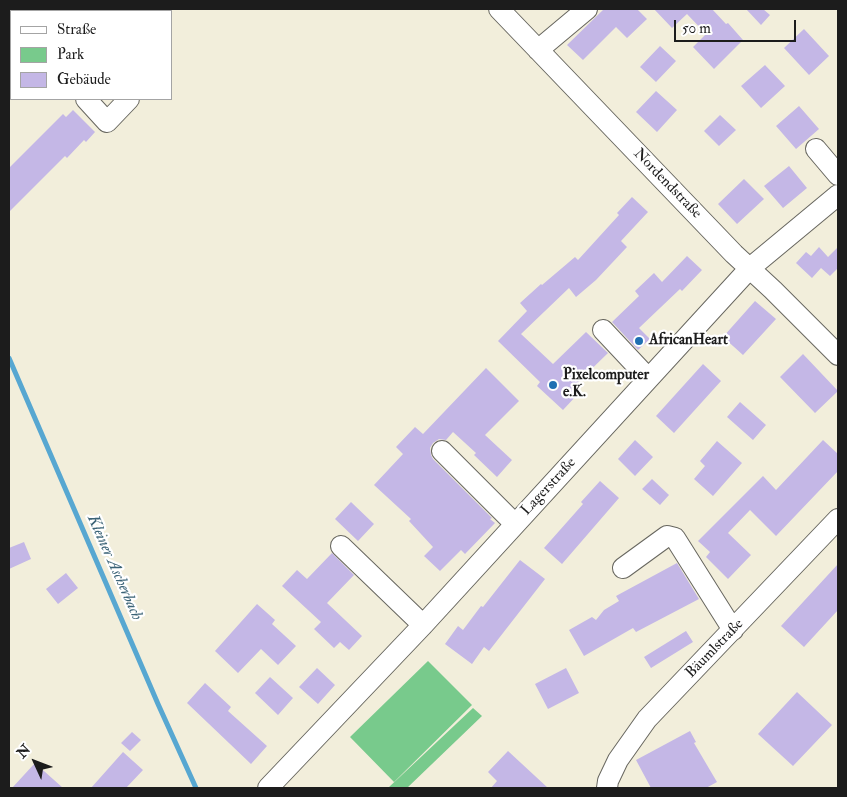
<!DOCTYPE html>
<meta charset="utf-8">
<style>
body{margin:0}
#map{position:relative;width:847px;height:797px;overflow:hidden;background:#f2eedb;font-family:"IM FELL Double Pica",serif}
canvas{display:block}
.frame{position:absolute;inset:0;border:10px solid #1c1c1c;pointer-events:none}
.legend{position:absolute;left:10px;top:10px;width:162px;height:90px;box-sizing:border-box;background:#fff;border:1px solid #a4a4a4;margin:0;padding:6px 9px;list-style:none;font-size:15px;color:#1c1c1c}
.legend li{display:flex;align-items:center;gap:10px;height:25px}
.legend b{width:25px;border:1px solid #a4a4a4}
.north{position:absolute;left:10px;top:737px;width:50px;height:50px;-webkit-text-stroke:4px #fff;paint-order:stroke;rotate:313deg;font-size:14px;font-weight:700;line-height:20px;text-align:center;color:#1c1c1c}
.north::after{content:'';display:block;margin:auto;width:18px;height:22px;background:#1c1c1c;clip-path:polygon(50% 0,100% 100%,50% 72%,0 100%)}
.scale{position:absolute;left:674px;top:20px;width:122px;height:22px;box-sizing:border-box;border:2px solid #1c1c1c;border-top:0;padding-left:6px;font-size:15px;line-height:18px;white-space:nowrap;color:#1c1c1c;-webkit-text-stroke:4px #fff;paint-order:stroke}
</style>
<div id="map">
<canvas width="847" height="797"></canvas>
<div class="frame"></div>
<ul class="legend">
<li><b style="height:6px;background:#fff"></b>Straße</li>
<li><b style="height:14px;background:#78ca8c"></b>Park</li>
<li><b style="height:14px;background:#c4b7e6"></b>Gebäude</li>
</ul>
<div class="north">N</div>
<div class="scale">50 m</div>
</div>
<script>
const c = document.querySelector('canvas').getContext('2d');
c.lineJoin = 'round';
function fill(path, color) { c.fillStyle = color; c.fill(path, 'evenodd'); }
const poly = rows => new Path2D(rows.map(r => 'M' + r).join(''));
function strokePath(path, color, width, dash) { c.strokeStyle = color; c.lineWidth = width; c.lineCap = dash ? 'butt' : 'round'; c.setLineDash(dash || []); c.stroke(path); }
function drawText(font, color, halo, rows, align = 'center') {
  c.font = font + ' "IM FELL Double Pica",serif'; c.lineWidth = 4.5; c.setLineDash([]); c.textBaseline = 'middle'; c.strokeStyle = halo; c.fillStyle = color; for (const [text, x, y, turn = 0] of rows) {
    c.save(); c.translate(x, y); c.rotate((+turn || 0) * Math.PI / 180); c.textAlign = isNaN(turn) ? turn : align; if (halo) c.strokeText(text, 0, 0); c.fillText(text, 0, 0); c.restore();
  }
}
fill(poly([
 [428,661,472,705,394,782,350,737],
 [473,708,482,716,407,788,388,788]
]), '#78ca8c');
strokePath(poly([
 [9,358,158,704,196,788]
]), '#57a7d1', 5);
fill(poly([
 [604,9,637,9,647,19,627,38,616,27,583,60,567,45],
 [654,9,712,9,726,24,728,23,743,40,714,69,693,47,706,34,687,14,672,28],
 [746,9,763,9,770,15,761,25],
 [804,29,829,56,809,75,784,48],
 [660,46,676,61,656,82,640,67],
 [765,65,785,86,761,108,741,86],
 [656,91,677,110,657,132,636,112],
 [799,106,819,129,796,149,776,126],
 [73,110,95,132,86,142,84,140,67,158,65,156,9,212,9,168,63,114,66,117],
 [720,115,736,130,719,146,704,131],
 [789,166,807,188,783,208,764,186],
 [744,179,764,199,737,224,718,204],
 [632,197,648,212,621,241,627,247,596,280,576,297,569,288,521,334,553,364,586,332,608,353,571,389,577,395,563,410,537,386,540,382,498,341,527,311,520,303,541,284,542,285,575,257,578,260,619,215,617,213],
 [819,247,828,257,838,247,838,268,830,276,821,268,812,278,796,263,806,252,811,256],
 [687,256,702,270,682,291,680,289,639,328,650,339,638,350,612,322,639,296,635,291,654,273,662,282],
 [755,301,776,319,743,355,723,337],
 [803,354,838,391,815,413,780,377],
 [703,364,721,381,674,433,656,416],
 [486,368,519,401,485,435,512,460,497,477,474,455,476,453,453,432,446,440,439,439,433,443,430,448,431,455,433,459,492,518,490,519,495,523,465,554,461,550,440,571,424,556,433,547,409,521,411,519,374,485,403,454,396,447,415,427,423,434],
 [740,402,766,425,753,440,727,417],
 [635,440,653,457,635,476,618,459],
 [823,440,838,454,838,471,776,536,750,510,728,533,751,555,728,579,706,557,710,552,698,541,763,476,776,490],
 [717,441,742,463,713,496,694,479,705,466,700,461],
 [652,479,669,495,660,505,642,489],
 [600,481,619,498,562,564,544,548,583,504,581,502],
 [351,502,374,524,358,541,335,519],
 [24,542,31,559,9,569,9,548],
 [332,553,354,575,327,603,362,636,349,650,340,642,334,648,314,629,321,622,282,586,297,570,307,579],
 [520,560,545,579,489,651,484,647,472,664,445,644,458,626,463,630,481,606,483,607],
 [677,563,699,599,636,632,633,628,584,656,569,630,592,617,596,620,604,610,619,601,616,596],
 [838,564,838,610,804,647,781,626],
 [66,573,78,588,58,604,46,589],
 [257,604,275,620,272,624,296,646,278,665,261,649,238,673,215,651],
 [686,631,693,642,651,668,644,657],
 [317,668,335,685,318,704,299,687],
 [566,668,579,693,548,709,535,684],
 [270,677,293,698,278,715,255,693],
 [205,683,231,707,228,711,267,746,251,764,187,703],
 [797,692,832,725,793,766,758,734],
 [690,731,696,742,694,743,717,782,706,788,651,788,636,760],
 [132,732,141,740,130,751,121,743],
 [508,751,548,788,491,788,497,781,488,772],
 [123,752,143,770,126,788,91,788],
 [35,763,63,788,12,788]
]), '#c4b7e6');
const minor = poly([
 [32,9,33,11],
 [499,9,734,254,773,290,838,355],
 [538,50,587,9],
 [86,99,107,122,129,99],
 [816,149,838,175],
 [603,330,648,378],
 [442,451,515,524],
 [341,546,423,625],
 [623,568,667,536,675,538,733,630],
 [268,788,423,625,750,268,838,195],
 [607,788,608,781,618,760,647,719,838,519]
]);
strokePath(minor, '#67665f', 22);
strokePath(minor, '#fff', 20);
for (const [x, y, r, color] of [
 [639,341,5,"#1f6fb2"],
 [553,385,5,"#1f6fb2"]
]) { const dot = new Path2D(); dot.arc(x, y, r, 0, 2 * Math.PI); c.fillStyle = color; c.fill(dot); strokePath(dot, '#fff', 2); }
drawText('15px', '#1c1c1c', '#fff', [
 ["Nordendstraße",667,184,46],
 ["Lagerstraße",549,487,-47],
 ["Bäumlstraße",715,649,-46]
]);
drawText('bold 15px', '#1c1c1c', '#fff', [
 ["AfricanHeart",649,341],
 ["Pixelcomputer",563,376],
 ["e.K.",563,393]
], 'left');
drawText('italic 16px', '#3a6276', '#fff', [
 ["Kleiner Ascherbach",114,568,66]
]);
</script>
